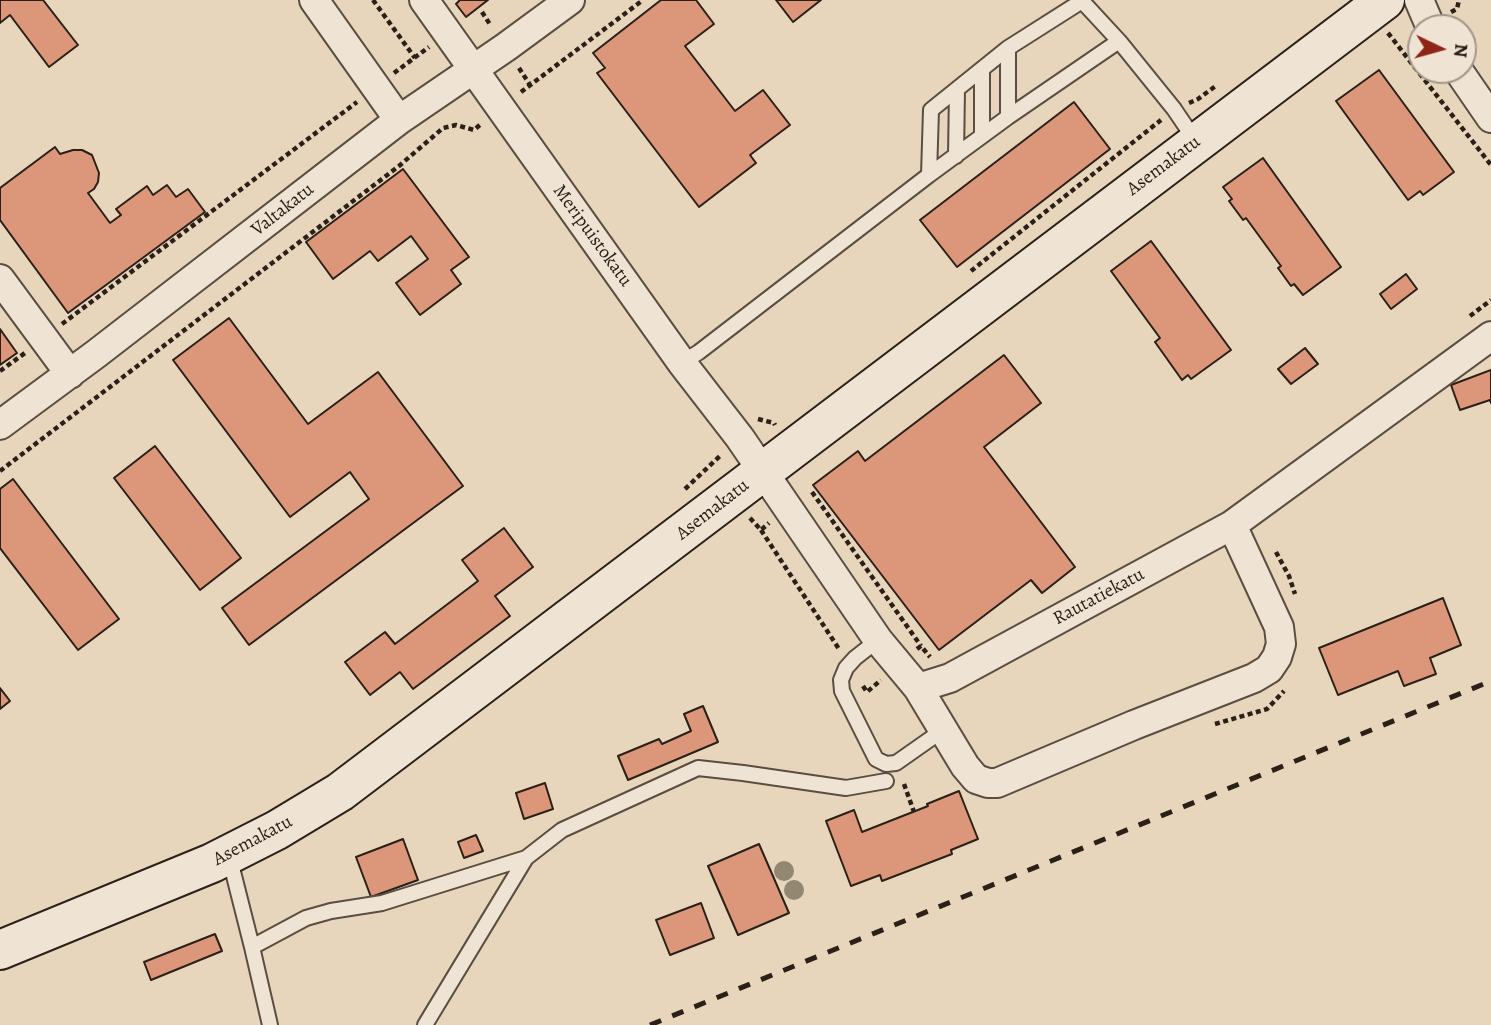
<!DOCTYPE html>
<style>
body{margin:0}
#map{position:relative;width:1491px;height:1025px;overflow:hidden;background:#e7d5bc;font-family:Alegreya,serif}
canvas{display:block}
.north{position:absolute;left:1407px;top:14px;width:70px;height:70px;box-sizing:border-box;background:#efe4d3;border:2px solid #a19688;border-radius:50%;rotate:95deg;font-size:19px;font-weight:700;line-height:28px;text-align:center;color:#2b2018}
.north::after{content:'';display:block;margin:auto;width:24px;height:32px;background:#8f2418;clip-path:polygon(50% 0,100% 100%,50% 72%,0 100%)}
</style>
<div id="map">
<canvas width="1491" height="1025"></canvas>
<div class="north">N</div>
</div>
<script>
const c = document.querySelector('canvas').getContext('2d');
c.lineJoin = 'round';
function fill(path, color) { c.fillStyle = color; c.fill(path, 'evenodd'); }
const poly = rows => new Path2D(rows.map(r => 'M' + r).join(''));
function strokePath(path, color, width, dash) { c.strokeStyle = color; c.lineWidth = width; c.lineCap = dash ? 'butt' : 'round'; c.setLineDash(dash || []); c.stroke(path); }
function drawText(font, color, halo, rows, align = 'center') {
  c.font = font + ' Alegreya,serif'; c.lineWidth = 6; c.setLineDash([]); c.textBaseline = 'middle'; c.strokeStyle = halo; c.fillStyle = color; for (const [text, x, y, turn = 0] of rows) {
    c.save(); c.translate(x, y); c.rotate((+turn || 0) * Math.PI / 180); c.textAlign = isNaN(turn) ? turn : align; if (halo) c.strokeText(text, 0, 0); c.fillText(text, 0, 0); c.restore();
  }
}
const building = poly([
 [0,0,43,0,78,45,49,67,10,15,0,23,0,0],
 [460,0,488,0,466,17,456,4,460,0],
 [661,0,696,0,714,24,685,46,735,111,763,90,790,125,750,155,756,163,699,207,597,73,605,68,593,53,661,0],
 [776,0,821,0,793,22,776,0],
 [1379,70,1454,172,1423,195,1420,191,1408,200,1336,101,1379,70],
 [1074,102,1110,149,957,267,920,220,1074,102],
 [55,147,60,154,73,150,82,150,92,155,99,173,98,182,94,189,88,193,110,223,121,215,116,209,147,186,153,195,167,185,176,197,188,189,205,212,68,313,0,220,0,188,55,147],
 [1263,158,1341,267,1303,295,1294,284,1291,286,1278,268,1281,266,1246,218,1243,220,1229,201,1232,199,1223,187,1263,158],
 [403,169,469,257,451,270,461,284,420,315,396,283,428,259,411,236,378,261,370,251,333,279,306,242,403,169],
 [1151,241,1231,350,1191,379,1188,375,1182,380,1155,342,1160,338,1111,271,1151,241],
 [1406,274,1417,289,1391,309,1380,294,1406,274],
 [229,318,308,424,378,372,463,486,249,645,222,608,369,499,350,472,290,517,173,360,229,318],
 [0,329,17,353,0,365,0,329],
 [1305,348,1318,364,1291,384,1278,369,1305,348],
 [1004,355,1041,403,984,447,1075,567,1042,593,1031,580,939,650,813,485,858,451,865,461,1004,355],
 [1491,370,1491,403,1490,400,1460,410,1451,385,1491,370],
 [155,446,241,558,200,590,114,478,155,446],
 [13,479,119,619,78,650,0,548,0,489,13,479],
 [504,528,533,567,495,596,510,616,413,689,400,672,370,695,345,662,385,632,395,644,478,581,462,560,504,528],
 [1443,598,1461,645,1430,658,1436,674,1404,686,1398,671,1338,695,1319,648,1443,598],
 [0,688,10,701,0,709,0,688],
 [703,706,718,742,628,780,618,756,659,739,662,744,691,731,684,714,703,706],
 [545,783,553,809,524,819,516,793,545,783],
 [959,791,978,839,951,850,952,854,882,881,880,875,851,886,826,821,854,810,862,832,928,806,927,804,959,791],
 [476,835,483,851,464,858,458,842,476,835],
 [403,839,418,880,371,897,356,857,403,839],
 [759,844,789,913,738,935,708,866,759,844],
 [701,903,714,938,670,955,656,920,701,903],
 [215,934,222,951,151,980,144,962,215,934]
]);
fill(building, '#dc977b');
strokePath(building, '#2b2018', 2);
const service = poly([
 [1008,48,1008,117],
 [982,136,982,69],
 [956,156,957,89],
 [929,175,931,110,1008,48,1082,1,1119,41,1174,109,1195,140],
 [682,363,699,352,929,175,1008,117,1119,41],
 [878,640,855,658,846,668,841,680,842,691,876,759,886,764,896,763,943,730],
 [229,856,252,947,270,1025],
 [252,947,306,918,331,911,382,903,526,858],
 [425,1025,526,858,562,830,698,768,743,773,846,788,886,781]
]);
const minor = poly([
 [314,0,399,120],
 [424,0,682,363,740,438,878,640,918,688,965,766,976,779,988,783,997,783,1134,725,1254,678,1269,669,1277,657,1281,644,1279,627,1232,525],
 [1419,0,1431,28],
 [1458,70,1491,118],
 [0,279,70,374],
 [0,425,96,354,399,120,506,47,570,0],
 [918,688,950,678,1232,525,1491,336]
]);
const secondary = poly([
 [0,950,212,863,277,830,340,792,1385,0]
]);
strokePath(service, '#5a4d41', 18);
strokePath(minor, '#5a4d41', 32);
strokePath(secondary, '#2b2018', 42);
strokePath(poly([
 [373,0,415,58],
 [482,12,491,26],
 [1451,12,1457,9,1459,0],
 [1388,33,1491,165],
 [519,68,530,85],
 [394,73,429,47],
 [521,92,643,0],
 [1189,103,1198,99,1217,85],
 [971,271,1161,120],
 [1470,316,1491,300],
 [62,324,357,102],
 [0,371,25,353],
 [758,419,774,423,775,425],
 [0,471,399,166,443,128,456,125,474,130,481,124],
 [685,489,722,454],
 [812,492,921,646],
 [750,518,761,530,769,523],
 [761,530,839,649],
 [1276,552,1289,576,1295,594],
 [917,649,921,646,930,657],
 [863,686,867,692,881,680],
 [1215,724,1267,709,1284,691],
 [904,784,914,812]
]), '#2b2018', 4.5, [5, 3.5]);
strokePath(service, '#efe4d3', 14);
strokePath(minor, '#efe4d3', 28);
strokePath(secondary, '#efe4d3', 38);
strokePath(poly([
 [650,1025,1491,681]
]), '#2b2018', 5, [12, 12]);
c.fillStyle = '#938772';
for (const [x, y] of [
 [784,871],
 [794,890]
]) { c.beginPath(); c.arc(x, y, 10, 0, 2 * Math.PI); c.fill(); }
drawText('19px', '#2b2018', '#efe4d3', [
 ["Asemakatu",1164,166,-37],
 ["Valtakatu",283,210,-38],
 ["Meripuistokatu",592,236,54],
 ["Asemakatu",713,510,-38],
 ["Rautatiekatu",1099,597,-28],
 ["Asemakatu",253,841,-28]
]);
</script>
